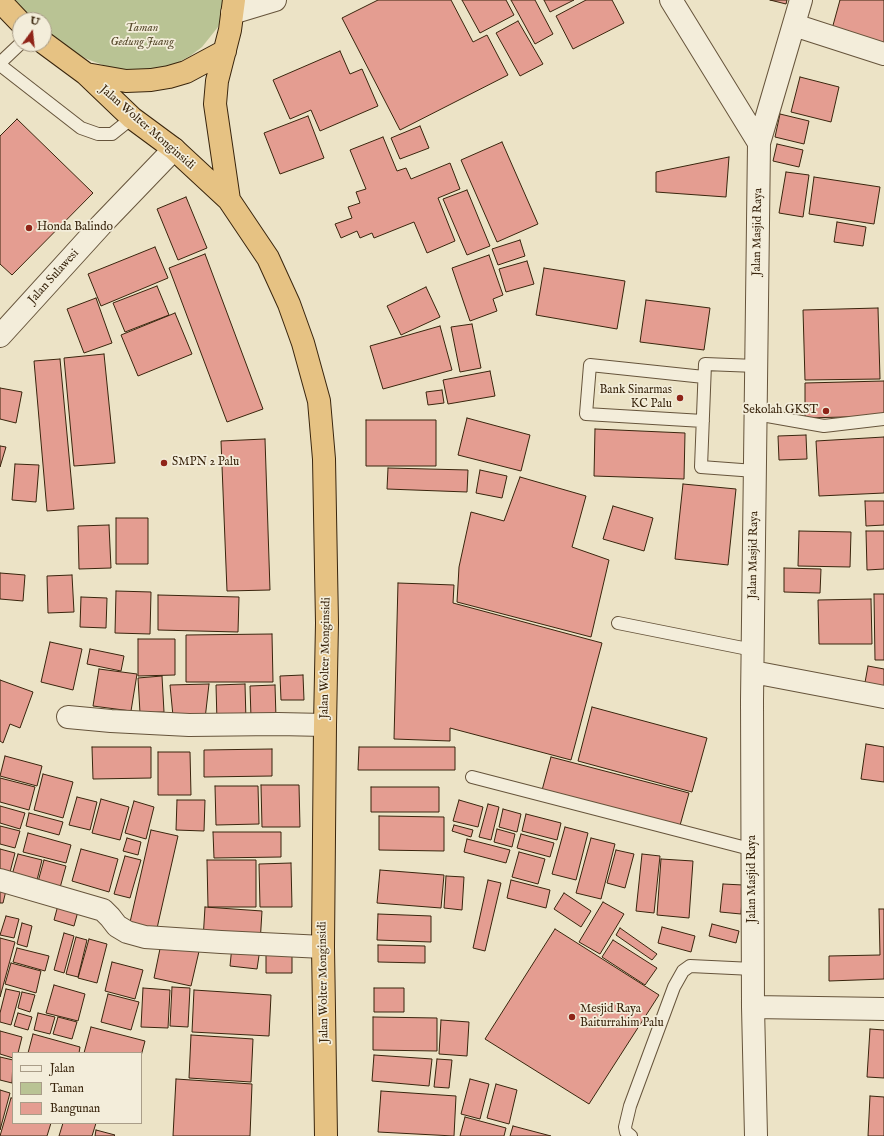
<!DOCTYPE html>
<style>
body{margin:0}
#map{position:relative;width:884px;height:1136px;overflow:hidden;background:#ece3c6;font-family:"IM FELL English",serif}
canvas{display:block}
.legend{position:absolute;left:12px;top:1052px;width:130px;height:72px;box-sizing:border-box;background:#f3edda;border:1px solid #a99d88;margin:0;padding:5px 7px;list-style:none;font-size:12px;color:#39250d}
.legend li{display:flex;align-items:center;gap:8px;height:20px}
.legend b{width:20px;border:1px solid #a99d88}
.north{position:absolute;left:12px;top:12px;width:40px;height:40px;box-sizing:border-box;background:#f3edda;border:1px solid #a99d88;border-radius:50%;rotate:15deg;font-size:11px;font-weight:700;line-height:16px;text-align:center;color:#39250d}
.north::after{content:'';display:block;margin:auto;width:14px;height:18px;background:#8f2418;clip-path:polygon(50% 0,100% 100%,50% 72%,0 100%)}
</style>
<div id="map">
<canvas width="884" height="1136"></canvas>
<ul class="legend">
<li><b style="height:5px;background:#f3edda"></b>Jalan</li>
<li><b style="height:11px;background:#b9c394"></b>Taman</li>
<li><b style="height:11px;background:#e49d91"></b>Bangunan</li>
</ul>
<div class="north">U</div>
</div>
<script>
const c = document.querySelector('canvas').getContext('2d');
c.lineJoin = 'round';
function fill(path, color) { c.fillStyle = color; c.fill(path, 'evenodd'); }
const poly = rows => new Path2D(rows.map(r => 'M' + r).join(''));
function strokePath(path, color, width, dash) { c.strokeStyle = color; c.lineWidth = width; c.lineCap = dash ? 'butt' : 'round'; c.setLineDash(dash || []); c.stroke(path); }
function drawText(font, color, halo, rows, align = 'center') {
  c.font = font + ' "IM FELL English",serif'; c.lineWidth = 3.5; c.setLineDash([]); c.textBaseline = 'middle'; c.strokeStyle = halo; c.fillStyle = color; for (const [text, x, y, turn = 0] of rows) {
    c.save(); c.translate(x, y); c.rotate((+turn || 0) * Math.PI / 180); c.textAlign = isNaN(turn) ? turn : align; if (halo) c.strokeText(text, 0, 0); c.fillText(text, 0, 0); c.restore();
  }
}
fill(poly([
 [11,0,225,0,223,15,218,27,202,47,190,56,168,68,142,72,111,68,87,59,65,48,44,32,44,20,31,20]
]), '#b9c394');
const building = poly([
 [378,0,451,0,473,42,487,35,508,75,400,130,342,18,378,0],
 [462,0,506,0,514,15,480,33,462,0],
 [511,0,535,0,553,34,535,44,511,0],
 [544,0,574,0,550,12,544,0],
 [586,0,612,0,624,23,573,49,556,16,586,0],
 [770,0,787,0,786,4,770,0],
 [840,0,884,0,884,44,832,29,840,0],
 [518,21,543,64,520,76,496,33,518,21],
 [340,51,350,74,362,69,378,106,320,131,311,110,290,119,273,80,340,51],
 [800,77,839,87,831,122,791,112,800,77],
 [780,114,809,121,804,144,775,137,780,114],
 [308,116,324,158,280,174,264,133,308,116],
 [17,119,93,193,12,275,0,264,0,136,17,119],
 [420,126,429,148,400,159,391,138,420,126],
 [383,137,397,171,406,168,411,179,450,163,460,189,438,198,455,241,427,253,414,222,374,238,372,233,360,238,357,231,341,238,335,224,352,218,348,207,360,203,356,192,366,189,350,150,383,137],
 [502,142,538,224,497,242,461,160,502,142],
 [777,144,803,150,799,167,773,161,777,144],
 [729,157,726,197,656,192,656,172,729,157],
 [786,172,809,175,803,217,779,213,786,172],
 [814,177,880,187,874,224,809,214,814,177],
 [467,190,490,246,467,255,443,199,467,190],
 [186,197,207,248,178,260,157,209,186,197],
 [837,222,866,227,863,246,834,242,837,222],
 [520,240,525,256,498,265,492,249,520,240],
 [155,247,168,278,101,306,88,274,155,247],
 [205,254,263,409,227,422,169,268,205,254],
 [489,255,503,295,493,299,497,311,470,321,452,268,489,255],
 [527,261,534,284,506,292,499,269,527,261],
 [544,268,625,281,617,329,536,315,544,268],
 [157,286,169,315,125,332,113,303,157,286],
 [426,287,440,317,401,335,387,306,426,287],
 [96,298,112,343,84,353,67,309,96,298],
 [646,300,710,308,704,350,640,342,646,300],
 [878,308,880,379,805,380,803,310,878,308],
 [175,313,192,354,138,376,121,335,175,313],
 [472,324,481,368,460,372,451,327,472,324],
 [440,326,452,370,383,389,370,346,440,326],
 [104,354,115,463,74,466,64,358,104,354],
 [60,359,74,509,47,511,34,361,60,359],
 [490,371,495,396,448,404,443,380,490,371],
 [884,381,884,416,805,418,805,383,884,381],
 [0,388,22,392,16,423,0,419,0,388],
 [442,390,444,403,428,405,426,392,442,390],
 [467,418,530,435,521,471,458,455,467,418],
 [366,420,436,420,436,466,366,466,366,420],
 [595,429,685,433,684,479,594,476,595,429],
 [806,435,807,459,779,460,778,436,806,435],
 [884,437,884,493,819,496,816,441,884,437],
 [265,439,270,590,227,591,221,441,265,439],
 [0,446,6,447,0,467,0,446],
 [15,464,39,465,36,502,12,500,15,464],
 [388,468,468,470,467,492,387,489,388,468],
 [480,470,507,476,502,498,476,493,480,470],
 [520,477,586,496,572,547,609,560,591,637,457,602,459,567,471,512,504,521,520,477],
 [683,484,736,489,728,565,675,559,683,484],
 [865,501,884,501,884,525,866,526,865,501],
 [613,506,653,518,644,551,603,539,613,506],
 [116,518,148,518,148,564,116,564,116,518],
 [109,525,111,568,79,569,78,526,109,525],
 [799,531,851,532,850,567,798,566,799,531],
 [866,531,884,531,884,569,867,570,866,531],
 [784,568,821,569,820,593,784,592,784,568],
 [0,573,25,575,23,601,0,599,0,573],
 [72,575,74,612,48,613,47,576,72,575],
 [398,583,454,585,453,603,602,643,571,760,450,728,450,741,394,739,398,583],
 [116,591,151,592,150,634,115,633,116,591],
 [874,594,884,594,884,660,875,660,874,594],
 [158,595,239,597,238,632,158,630,158,595],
 [81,597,107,598,106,628,80,627,81,597],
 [871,599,872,644,819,644,818,600,871,599],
 [272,634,273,682,186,682,186,635,272,634],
 [138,639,175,639,175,675,138,676,138,639],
 [50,642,82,649,73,690,41,682,50,642],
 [90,649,124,656,121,671,87,664,90,649],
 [868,666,884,669,884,691,864,688,868,666],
 [99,669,137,674,131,711,93,706,99,669],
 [303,675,304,700,281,700,280,676,303,675],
 [162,676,164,712,140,713,138,678,162,676],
 [0,680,33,692,20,728,10,724,3,743,0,741,0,680],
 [209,684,205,719,173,716,170,685,209,684],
 [245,684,246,721,217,722,216,685,245,684],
 [275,685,276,718,251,718,250,686,275,685],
 [592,707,707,738,692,792,578,761,592,707],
 [866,744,884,747,884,782,861,779,866,744],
 [92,747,151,747,151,778,93,779,92,747],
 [359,747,455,747,455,770,358,770,359,747],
 [272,749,272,776,204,777,204,750,272,749],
 [158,752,190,752,191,795,158,795,158,752],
 [5,756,42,766,37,786,0,776,5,756],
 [551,757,689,793,679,829,541,794,551,757],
 [43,774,73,782,63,818,34,810,43,774],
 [0,778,35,787,29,810,0,802,0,778],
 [261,785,299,785,300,827,262,827,261,785],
 [215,786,258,786,259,824,216,825,215,786],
 [371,787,439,787,439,812,371,812,371,787],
 [77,797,97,802,90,830,69,825,77,797],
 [101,799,129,807,120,840,92,833,101,799],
 [177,800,205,800,204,831,176,830,177,800],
 [459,800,483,807,478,827,453,821,459,800],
 [134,801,154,807,146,839,125,833,134,801],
 [488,804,499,807,491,840,479,837,488,804],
 [0,806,25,813,20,829,0,823,0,806],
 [503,809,521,814,517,832,499,827,503,809],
 [29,813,63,822,59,835,26,826,29,813],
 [526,814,561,823,557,840,522,831,526,814],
 [379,816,444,817,444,851,379,850,379,816],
 [454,825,473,830,471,837,452,831,454,825],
 [0,826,20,831,15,848,0,844,0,826],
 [565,827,588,833,576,880,552,874,565,827],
 [497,829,515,834,512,847,494,842,497,829],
 [151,830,178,836,155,937,128,931,151,830],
 [213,832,281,832,281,857,214,858,213,832],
 [28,833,71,845,66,863,23,852,28,833],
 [521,834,554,843,550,857,517,848,521,834],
 [127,838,141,842,138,855,123,851,127,838],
 [591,838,615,844,601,899,576,893,591,838],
 [467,839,510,850,506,863,464,852,467,839],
 [0,849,15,853,9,876,0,874,0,849],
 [81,849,118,859,109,892,72,881,81,849],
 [616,850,634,854,625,888,607,883,616,850],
 [519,852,545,859,538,884,512,877,519,852],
 [18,854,42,860,35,888,10,882,18,854],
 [642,854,660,856,654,913,636,911,642,854],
 [125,856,141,860,130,898,114,894,125,856],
 [661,859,693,861,689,918,657,915,661,859],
 [44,860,66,866,58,895,36,889,44,860],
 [207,860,256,860,256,907,208,907,207,860],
 [291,863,292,907,260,907,259,864,291,863],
 [380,870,444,875,441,908,377,903,380,870],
 [446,876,464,877,462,910,444,908,446,876],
 [0,880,8,882,3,903,0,903,0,880],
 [488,880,501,883,485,951,473,948,488,880],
 [511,880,550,890,546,908,507,898,511,880],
 [723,884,743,885,741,914,720,912,723,884],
 [564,893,591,911,581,927,554,909,564,893],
 [60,898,80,904,74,926,54,920,60,898],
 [603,902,624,914,600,954,579,942,603,902],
 [205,907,262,911,260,944,203,940,205,907],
 [879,909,884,909,884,979,829,981,829,956,880,955,879,909],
 [378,914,431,916,431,942,377,940,378,914],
 [6,916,19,919,14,938,0,935,6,916],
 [22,923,32,926,27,947,17,944,22,923],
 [712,924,739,931,736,943,709,936,712,924],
 [662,927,695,936,691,952,658,943,662,927],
 [620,928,657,954,652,960,616,935,620,928],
 [555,929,659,995,589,1104,485,1039,555,929],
 [64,933,74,936,64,973,54,970,64,933],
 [76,937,87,940,78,977,66,974,76,937],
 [0,938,15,942,0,997,0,938],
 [89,939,107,944,97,983,78,978,89,939],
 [162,939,200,947,191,986,154,978,162,939],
 [613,940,657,968,645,985,602,957,613,940],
 [378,945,425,946,425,963,378,962,378,945],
 [232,946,260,949,257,969,230,966,232,946],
 [266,947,292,947,292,973,266,973,266,947],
 [17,948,49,956,45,971,13,962,17,948],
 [112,962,143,970,135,999,105,991,112,962],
 [11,963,41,971,36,993,5,984,11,963],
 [54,985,85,994,78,1021,46,1013,54,985],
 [172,987,190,988,188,1027,170,1026,172,987],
 [143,988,170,990,168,1028,141,1027,143,988],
 [374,988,404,988,404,1012,374,1012,374,988],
 [6,989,20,992,11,1025,0,1022,0,1013,6,989],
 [194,990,271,995,269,1036,192,1032,194,990],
 [22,992,35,995,30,1012,18,1008,22,992],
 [108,994,139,1002,131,1030,101,1022,108,994],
 [18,1013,32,1017,28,1030,14,1026,18,1013],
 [38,1013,55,1017,50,1034,34,1030,38,1013],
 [58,1017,77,1022,72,1039,53,1034,58,1017],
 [373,1017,437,1018,437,1051,373,1050,373,1017],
 [441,1020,469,1022,467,1056,439,1054,441,1020],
 [91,1027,145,1041,141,1056,141,1053,84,1053,91,1027],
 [870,1029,884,1030,884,1078,867,1077,870,1029],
 [0,1031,22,1037,18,1053,13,1053,13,1058,0,1054,0,1031],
 [33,1034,80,1047,79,1053,28,1053,33,1034],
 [191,1035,253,1039,251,1082,189,1078,191,1035],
 [374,1055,432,1059,429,1086,372,1081,374,1055],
 [0,1057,13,1060,12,1083,0,1080,0,1057],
 [437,1059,452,1060,449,1088,434,1087,437,1059],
 [176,1079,252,1084,250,1136,173,1136,176,1079],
 [470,1079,489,1084,480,1119,461,1114,470,1079],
 [496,1084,517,1090,509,1124,487,1118,496,1084],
 [0,1090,10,1093,0,1130,0,1090],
 [381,1091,456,1096,454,1136,378,1132,381,1091],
 [870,1096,884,1097,884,1136,868,1136,870,1096],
 [11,1098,13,1098,13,1123,51,1123,47,1136,0,1136,11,1098],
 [465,1117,506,1128,504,1136,460,1136,465,1117],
 [63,1123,96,1123,92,1136,59,1136,63,1123],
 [513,1126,551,1136,510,1136,513,1126],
 [96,1130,115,1135,114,1136,95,1136,96,1130]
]);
fill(building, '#e49d91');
strokePath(building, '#39250d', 1);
const service = poly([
 [0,63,20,44],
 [0,65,81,128,98,134,112,134,132,118],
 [756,414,824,426,884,419],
 [703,421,586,414,590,365,704,377],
 [755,471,701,467,705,364,756,366],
 [618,623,753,650],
 [472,777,754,850],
 [631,1136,626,1132,625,1127,630,1106,674,987,683,971,690,966,753,969]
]);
const minor = poly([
 [671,0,759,143,752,700,753,1007,756,1136],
 [794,25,884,54],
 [759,143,801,0],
 [0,336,101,225,174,149],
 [753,672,884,697],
 [68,717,111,721,189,725,278,724,325,725],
 [0,880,103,910,110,917,117,926,127,932,145,937,221,942,323,947],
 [753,1007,884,1009]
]);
const tertiary = poly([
 [232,13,275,0]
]);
const trunk = poly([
 [0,1,20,22],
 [44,43,86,74,132,118,174,149,229,200,268,258,289,304,303,343,319,401,324,459,327,623,325,725,323,947,326,1136],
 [86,74,126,81,151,80,169,77,186,72,225,51],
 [229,200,215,104,217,81,230,30,234,0]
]);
strokePath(service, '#66543b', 14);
strokePath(minor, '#66543b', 24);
strokePath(tertiary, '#66543b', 24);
strokePath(trunk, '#39250d', 24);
strokePath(service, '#f3edda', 12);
strokePath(minor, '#f3edda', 22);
strokePath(tertiary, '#f3edda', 22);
strokePath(trunk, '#e6c283', 22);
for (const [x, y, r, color] of [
 [29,228,4,"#8f2418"],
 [680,398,4,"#8f2418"],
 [826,411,4,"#8f2418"],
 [164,463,4,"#8f2418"],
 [572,1017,4,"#8f2418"]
]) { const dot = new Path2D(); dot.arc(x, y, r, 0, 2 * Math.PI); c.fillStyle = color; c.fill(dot); strokePath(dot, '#f3edda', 1.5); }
drawText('italic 12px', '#594c2f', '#f3edda', [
 ["Taman",142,29],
 ["Gedung Juang",142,43]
]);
drawText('12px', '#39250d', '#f3edda', [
 ["Jalan Wolter Monginsidi",147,128,41],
 ["Jalan Masjid Raya",758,232,-89],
 ["Jalan Sulawesi",54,277,-48],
 ["Jalan Masjid Raya",754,555,-89],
 ["Jalan Wolter Monginsidi",326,658,-89],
 ["Jalan Masjid Raya",753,879,-90],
 ["Jalan Wolter Monginsidi",324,982,-91]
]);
drawText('12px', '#39250d', '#f3edda', [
 ["Honda Balindo",37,228],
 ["Bank Sinarmas",672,391,"right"],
 ["KC Palu",672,405,"right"],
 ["Sekolah GKST",818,411,"right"],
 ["SMPN 2 Palu",172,463],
 ["Mesjid Raya",580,1010],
 ["Baiturrahim Palu",580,1024]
], 'left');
</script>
